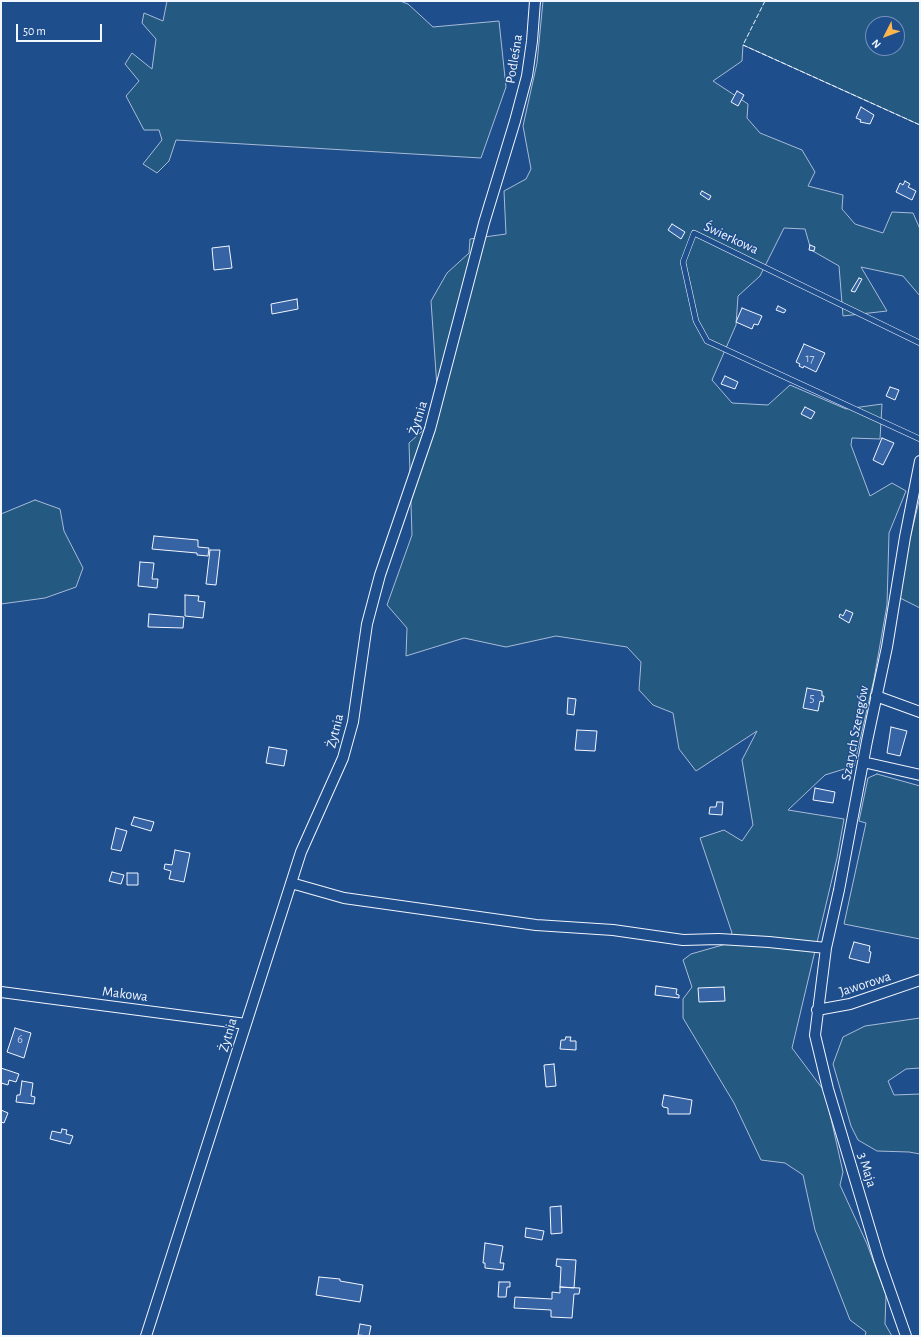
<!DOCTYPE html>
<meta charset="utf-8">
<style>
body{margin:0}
#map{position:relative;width:921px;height:1337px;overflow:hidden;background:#1f4e8c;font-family:"Alegreya Sans",sans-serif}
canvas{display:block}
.frame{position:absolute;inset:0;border:2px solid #f2f6ff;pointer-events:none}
.north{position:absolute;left:865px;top:16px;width:40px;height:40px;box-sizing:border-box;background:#1f4e8c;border:1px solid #7391ba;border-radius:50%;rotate:228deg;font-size:11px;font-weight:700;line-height:16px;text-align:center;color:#f2f6ff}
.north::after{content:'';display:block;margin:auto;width:14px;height:18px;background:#ffb74d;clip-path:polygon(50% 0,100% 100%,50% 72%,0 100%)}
.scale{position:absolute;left:16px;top:24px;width:86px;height:18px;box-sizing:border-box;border:2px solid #f2f6ff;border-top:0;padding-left:5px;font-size:12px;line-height:14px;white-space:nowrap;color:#f2f6ff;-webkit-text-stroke:3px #1f4e8c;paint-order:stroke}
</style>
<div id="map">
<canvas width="921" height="1337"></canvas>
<div class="frame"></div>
<div class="north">N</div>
<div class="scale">50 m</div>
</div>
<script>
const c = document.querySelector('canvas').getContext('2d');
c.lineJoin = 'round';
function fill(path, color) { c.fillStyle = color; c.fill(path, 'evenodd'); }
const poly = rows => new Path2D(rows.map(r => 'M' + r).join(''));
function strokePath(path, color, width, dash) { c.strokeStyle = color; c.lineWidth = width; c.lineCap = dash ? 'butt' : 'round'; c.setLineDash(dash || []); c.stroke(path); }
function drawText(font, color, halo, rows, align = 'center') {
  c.font = font + ' "Alegreya Sans",sans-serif'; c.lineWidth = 3; c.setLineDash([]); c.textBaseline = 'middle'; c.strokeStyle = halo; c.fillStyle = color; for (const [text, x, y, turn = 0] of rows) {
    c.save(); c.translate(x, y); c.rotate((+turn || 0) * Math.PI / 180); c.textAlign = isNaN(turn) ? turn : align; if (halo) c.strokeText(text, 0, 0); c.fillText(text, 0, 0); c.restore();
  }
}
const green = poly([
 [167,1,400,1,408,4,433,27,499,21,506,87,481,158,176,140,169,161,157,173,143,164,162,140,159,130,144,130,126,96,139,81,125,64,132,53,152,69,156,39,142,23,144,13,163,21,167,1],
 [543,1,920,1,920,125,743,45,742,61,713,81,748,104,747,118,760,133,802,150,815,172,808,186,843,195,842,209,855,224,883,233,892,212,913,213,920,229,920,296,903,276,861,267,887,311,843,316,839,266,811,250,805,229,784,228,760,276,738,296,736,325,712,380,732,403,768,405,790,385,846,409,882,404,880,439,852,438,851,445,870,496,892,483,906,491,889,533,887,605,874,679,854,766,825,775,788,810,844,819,837,858,792,1048,825,1092,843,1172,840,1185,867,1244,886,1295,885,1324,892,1336,865,1336,866,1332,850,1320,815,1230,803,1175,785,1163,761,1160,734,1103,683,1018,683,999,692,987,683,960,691,954,726,944,732,933,700,838,724,830,742,841,753,825,742,760,757,731,696,771,679,749,673,713,653,705,639,690,641,662,627,647,556,636,506,647,464,638,406,656,407,628,387,605,412,535,409,443,439,416,431,301,447,273,469,253,470,239,506,234,504,191,526,179,531,169,523,126,537,63,543,1],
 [873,24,897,24,897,48,873,48,873,24],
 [920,497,920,608,900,598,906,555,920,497],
 [35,500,60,509,64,531,83,568,76,587,45,598,1,604,1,514,35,500],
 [877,774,920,786,920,939,844,924,866,823,859,821,868,778,877,774],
 [920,1018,920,1068,906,1069,888,1081,894,1095,920,1094,920,1154,909,1152,877,1151,858,1140,851,1126,833,1064,843,1037,865,1026,920,1018]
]);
fill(green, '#245a82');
strokePath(green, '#a8bbd7', 1);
const building = poly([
 [737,91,744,95,738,106,731,102,737,91],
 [861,107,874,115,870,124,860,122,861,120,856,118,861,107],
 [905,181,910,184,908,187,916,191,912,200,896,192,900,183,903,185,905,181],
 [702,191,711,196,709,200,700,194,702,191],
 [672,224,685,232,681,239,668,230,672,224],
 [810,245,815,247,814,251,809,250,810,245],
 [229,246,232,268,214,270,212,248,229,246],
 [859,278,862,279,855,292,851,291,859,278],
 [297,299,298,309,272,314,271,304,297,299],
 [778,306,786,310,784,313,776,310,778,306],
 [742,308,762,316,758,325,754,324,752,329,736,322,742,308],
 [804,344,825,353,816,372,804,366,803,368,799,366,800,364,796,362,804,344],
 [725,376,738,382,735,389,721,384,725,376],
 [890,387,899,390,895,400,886,396,890,387],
 [805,407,815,412,811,419,801,414,805,407],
 [882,438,894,443,883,465,873,460,882,438],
 [154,536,198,540,198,547,209,548,208,556,197,555,197,553,152,549,154,536],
 [210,550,220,550,216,585,206,584,210,550],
 [140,562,154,563,152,579,158,579,157,588,138,586,140,562],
 [185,595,199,596,198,601,205,602,203,618,185,616,185,595],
 [846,610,853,613,849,623,839,617,840,614,843,616,846,610],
 [149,614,184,617,183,628,148,627,149,614],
 [807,688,822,691,822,696,824,696,823,702,820,701,818,711,803,708,807,688],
 [568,698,576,699,574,715,567,714,568,698],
 [891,727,907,731,900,756,887,753,891,727],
 [577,730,597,731,595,751,575,750,577,730],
 [269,747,287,750,284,766,266,763,269,747],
 [815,788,835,792,833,803,813,800,815,788],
 [717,802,723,802,722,815,709,814,710,807,716,807,717,802],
 [134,817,154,822,151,831,131,825,134,817],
 [116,828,127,831,121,851,111,849,116,828],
 [175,850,190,853,184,882,169,879,171,871,164,869,165,864,172,865,175,850],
 [112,872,124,875,121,884,109,881,112,872],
 [127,873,138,873,138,885,127,885,127,873],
 [854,942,870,946,869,951,871,952,869,963,849,958,854,942],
 [656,986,677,989,676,994,679,995,679,998,655,995,656,986],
 [724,987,725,1001,699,1002,698,988,724,987],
 [15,1028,31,1033,24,1058,7,1052,15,1028],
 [566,1037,571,1037,570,1041,576,1041,576,1050,560,1049,561,1040,565,1040,566,1037],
 [554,1064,556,1086,546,1087,544,1065,554,1064],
 [1,1068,19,1074,16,1082,9,1080,8,1085,1,1083,1,1068],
 [22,1081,33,1083,31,1096,35,1097,34,1104,16,1102,17,1095,20,1095,22,1081],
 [664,1095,692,1100,690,1114,668,1114,668,1108,663,1107,662,1105,664,1095],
 [1,1110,8,1113,4,1123,1,1122,1,1110],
 [62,1129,67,1130,66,1134,73,1136,70,1144,50,1139,52,1131,61,1133,62,1129],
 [561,1206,562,1233,551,1234,550,1207,561,1206],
 [526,1228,544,1231,542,1240,525,1237,526,1228],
 [485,1243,503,1246,500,1263,504,1263,503,1270,485,1268,485,1263,483,1263,485,1243],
 [557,1259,576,1260,574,1288,560,1287,561,1267,556,1266,557,1259],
 [319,1277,340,1279,340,1281,363,1285,360,1302,316,1295,319,1277],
 [499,1282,510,1282,510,1287,507,1287,506,1297,498,1297,499,1282],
 [560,1287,580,1288,579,1294,574,1294,572,1318,551,1317,551,1310,514,1308,515,1297,552,1299,552,1292,560,1293,560,1287],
 [360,1324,371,1326,369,1336,358,1335,360,1324]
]);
fill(building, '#3563a3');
strokePath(building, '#f2f6ff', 1);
const service = poly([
 [920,343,694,233,683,262,696,321,707,341,920,439]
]);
const minor = poly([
 [876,696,920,712],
 [863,762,920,775],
 [291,883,344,898,536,925,613,930,683,940,719,939,769,942,826,948],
 [1,992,246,1024],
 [817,1010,850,1004,920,980],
 [146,1336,301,852,343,758,353,722,367,624,380,575,430,429,484,223,515,121,527,76,532,41,535,1],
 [906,1336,879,1259,828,1089,815,1035,826,948,839,890,867,741,887,647,905,537,920,461]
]);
strokePath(service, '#f2f6ff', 6);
strokePath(minor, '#f2f6ff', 12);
strokePath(service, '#1f4e8c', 5);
strokePath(minor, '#1f4e8c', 10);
strokePath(poly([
 [765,1,743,45,920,125]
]), '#f2f6ff', 1, [5, 2]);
drawText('12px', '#c3d1e8', null, [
 ["17",810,358],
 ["5",812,698],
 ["6",20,1039]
]);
drawText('14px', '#f2f6ff', '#1f4e8c', [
 ["Podleśna",514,59,-81],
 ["Świerkowa",731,238,25],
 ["Żytnia",418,418,-73],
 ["Żytnia",335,731,-76],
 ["Szarych Szeregów",855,733,-79],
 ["Jaworowa",865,984,-18],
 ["Makowa",125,994,7],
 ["Żytnia",228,1035,-74],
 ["3 Maja",867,1170,73]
]);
</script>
